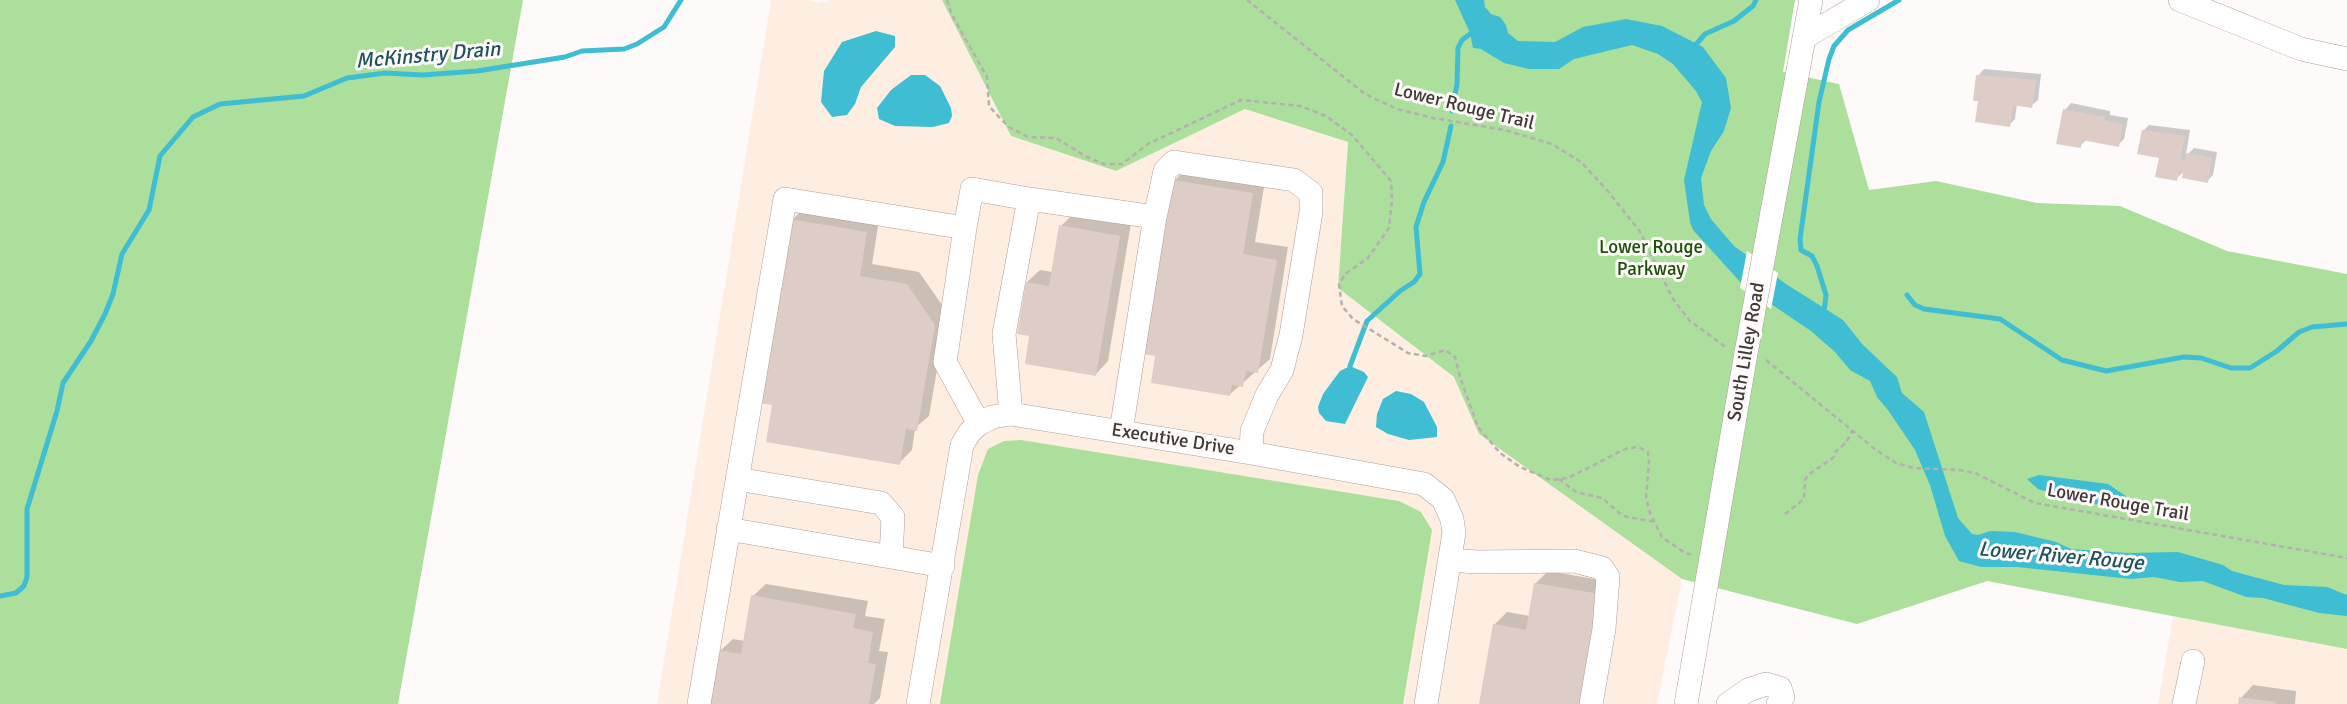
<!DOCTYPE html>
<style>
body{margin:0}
canvas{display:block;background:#fefaf9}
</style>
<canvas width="2347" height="704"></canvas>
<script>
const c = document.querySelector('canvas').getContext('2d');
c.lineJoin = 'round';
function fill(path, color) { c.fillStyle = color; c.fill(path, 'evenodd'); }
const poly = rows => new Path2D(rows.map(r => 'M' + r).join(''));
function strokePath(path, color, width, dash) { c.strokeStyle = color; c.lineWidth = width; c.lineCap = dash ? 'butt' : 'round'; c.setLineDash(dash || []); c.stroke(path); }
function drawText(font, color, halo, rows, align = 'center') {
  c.font = font + ' Signika,sans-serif'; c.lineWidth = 6; c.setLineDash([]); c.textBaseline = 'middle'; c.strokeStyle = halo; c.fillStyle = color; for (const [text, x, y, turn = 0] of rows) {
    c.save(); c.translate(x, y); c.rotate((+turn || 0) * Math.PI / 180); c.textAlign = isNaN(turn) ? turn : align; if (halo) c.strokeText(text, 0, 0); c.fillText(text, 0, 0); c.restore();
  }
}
fill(poly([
 [771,0,809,0,818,3,829,0,942,0,1011,136,1116,171,1245,109,1348,142,1338,288,1455,378,1479,434,1682,579,1657,704,657,704],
 [2173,616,2347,649,2347,704,2158,704]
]), '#feeee2');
fill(poly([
 [0,0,523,0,398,704,0,704],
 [942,0,1795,0,1783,72,1839,84,1869,190,1936,181,2037,203,2120,206,2227,251,2347,274,2347,649,1987,581,1857,624,1682,579,1479,434,1454,377,1338,288,1348,142,1245,109,1116,171,1011,136],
 [1021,440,1399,501,1421,512,1432,530,1403,704,940,704,978,475,988,449,1004,441]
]), '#abdf9b');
fill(poly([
 [1455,0,1484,0,1485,7,1491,14,1500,17,1506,25,1508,33,1518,41,1555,42,1583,27,1626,19,1662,26,1703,47,1726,78,1731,108,1724,131,1711,151,1701,178,1704,205,1711,219,1734,246,1786,284,1843,320,1863,345,1897,377,1902,393,1924,412,1958,518,1972,534,1978,535,1990,531,2015,532,2056,542,2071,549,2127,553,2178,552,2223,565,2232,571,2284,585,2327,587,2347,595,2347,616,2319,613,2263,598,2246,597,2203,581,2180,582,2154,577,2131,579,2017,567,1981,567,1959,561,1945,536,1930,485,1915,450,1888,410,1877,397,1870,381,1850,370,1835,352,1811,331,1743,285,1693,230,1690,222,1684,180,1702,102,1696,91,1673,64,1658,54,1632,45,1574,59,1559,69,1529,69,1504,63,1481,49,1473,48,1470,33],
 [876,31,895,36,895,47,861,87,855,104,847,115,832,117,821,102,824,71,842,42],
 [911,75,925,75,940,86,951,108,952,116,949,123,933,127,895,126,879,119,877,108,891,90],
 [1350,366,1364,372,1368,377,1345,424,1326,421,1319,413,1318,407,1323,394,1340,371],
 [1396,391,1411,394,1424,402,1437,427,1437,437,1409,440,1388,434,1376,427,1377,414,1383,399],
 [2039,475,2108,484,2126,496,2123,505,2090,504,2038,489,2027,479]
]), '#3fbdd2');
fill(poly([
 [1747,251,1778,273,1771,309,1740,288]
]), '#fefaf9');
fill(poly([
 [1984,69,2041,74,2038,100,2031,106,2017,104,2015,119,2009,125,1980,100,1978,76],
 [2071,103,2110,111,2110,115,2128,118,2124,139,2118,145,2087,139,2080,146,2065,110],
 [2149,125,2190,130,2186,154,2188,154,2194,148,2217,152,2213,175,2207,181,2185,170,2176,179,2143,131],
 [1187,168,1265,181,1255,242,1288,247,1270,359,1229,395,1174,181],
 [805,207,879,220,872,264,919,272,947,312,929,416,915,428,912,450,899,463,792,220],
 [1073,214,1131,223,1108,361,1096,374,1031,335,1027,282,1040,270,1053,272,1061,226],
 [1548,571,1612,582,1481,704,1494,625,1507,612,1530,616,1535,584],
 [766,584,868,601,865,616,885,619,879,651,888,652,880,698,874,704,711,704,720,651,733,639,745,641,753,596],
 [2253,685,2296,691,2295,704,2240,704,2241,698]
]), '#0003');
strokePath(poly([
 [1693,48,1705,34,1734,21,1753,6,1756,0],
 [1452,111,1457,84,1458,48,1462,40,1474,31],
 [1907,295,1915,305,1924,309,2000,319,2062,360,2106,371,2184,357,2201,358,2231,368,2250,368,2277,351,2299,332,2312,327,2347,324],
 [1824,313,1826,295,1817,266,1812,256,1801,250,1800,239,1819,102,1829,59,1834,46,1848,30,1899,0],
 [1350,366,1367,321,1400,291,1414,282,1420,274,1416,227,1424,202,1443,162,1451,126],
 [0,596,16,593,24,586,27,577,27,509,57,411,63,383,91,341,105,314,113,294,122,254,149,210,160,156,193,117,220,104,304,96,347,78,385,73,423,75,477,71,565,57,582,51,624,49,637,44,664,27,681,0]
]), '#3fbdd2', 5);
fill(poly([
 [1976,75,2036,80,2032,108,2013,105,2010,127,1975,122,1978,101,1973,101],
 [2063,109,2105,117,2105,120,2123,124,2119,147,2082,140,2081,148,2056,144],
 [2142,130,2185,136,2180,160,2185,160,2187,153,2212,158,2208,183,2182,178,2183,171,2179,171,2177,181,2155,177,2159,158,2137,154],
 [1173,180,1253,193,1243,254,1277,260,1258,373,1246,371,1243,387,1232,385,1230,396,1151,383,1155,356,1144,354],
 [790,219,867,232,860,276,907,284,935,325,917,431,906,429,900,465,766,442,772,405,760,403],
 [1059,225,1120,236,1096,376,1025,364,1029,336,1017,334,1026,282,1049,286],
 [1534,583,1600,594,1581,704,1479,704,1493,624,1526,630],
 [751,595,856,614,853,628,873,632,868,663,876,664,869,704,709,704,718,650,741,654],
 [2239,697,2277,702,2276,704,2238,704]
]), '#ddcdc6');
const minor = poly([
 [2180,0,2301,49,2347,59],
 [1805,37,1868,0],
 [965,228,972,189,1029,199],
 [1011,414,1004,334,1029,199,1155,217,1165,171,1174,162,1294,180,1311,193,1311,212,1291,335,1282,370,1267,395,1252,431,1251,453],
 [1121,431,1155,217],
 [737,479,881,503,893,517,891,557],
 [728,529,943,566],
 [1450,560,1477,562,1574,561,1602,568,1608,577,1604,629,1591,704],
 [699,704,785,199,965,228,945,362,979,424],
 [918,704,962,445,970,432,979,424,992,417,1011,414,1251,453,1424,484,1443,499,1452,519,1454,533,1426,704],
 [1686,704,1746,353,1811,0],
 [1728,704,1748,690,1766,684,1780,688,1783,697,1778,704],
 [2184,704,2193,661]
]);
strokePath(minor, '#af9f98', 24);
strokePath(poly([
 [947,0,952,15,987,77,989,106,999,117,1009,127,1028,137,1056,138,1085,156,1104,164,1122,164,1148,144,1241,100,1300,106,1326,116,1352,135,1391,181,1392,200,1389,228,1368,258,1345,274,1339,285,1342,306,1353,319,1408,353,1426,356,1445,350,1455,357,1460,377,1478,427,1500,453,1520,467,1551,480,1568,478,1625,449,1638,447,1648,452,1649,462,1646,497,1650,513,1662,537,1685,553,1693,555],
 [1247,0,1365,94,1397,109,1433,118,1505,130,1552,144,1581,162,1606,189,1639,230,1673,299,1690,321,1727,348],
 [1766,360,1876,450,1896,463,1913,468,1959,470,1975,473,2035,503,2347,558],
 [1559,479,1576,492,1602,498,1623,516,1655,522],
 [1785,514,1804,499,1805,480,1808,475,1834,457,1836,451,1846,443,1852,431]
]), '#b5b0af', 2.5, [5, 3.5]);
strokePath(minor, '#fff', 23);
drawText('19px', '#3f3835', '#fefaf9', [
 ["Lower Rouge Trail",1464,107,14],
 ["South Lilley Road",1747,352,-80],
 ["Executive Drive",1173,440,9],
 ["Lower Rouge Trail",2118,503,10]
]);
drawText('19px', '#1d5007', '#fefaf9', [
 ["Lower Rouge",1651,248],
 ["Parkway",1651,270]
]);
drawText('italic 21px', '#1e525c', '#fefaf9', [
 ["McKinstry Drain",428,56,-5],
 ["Lower River Rouge",2061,557,5]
]);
</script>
